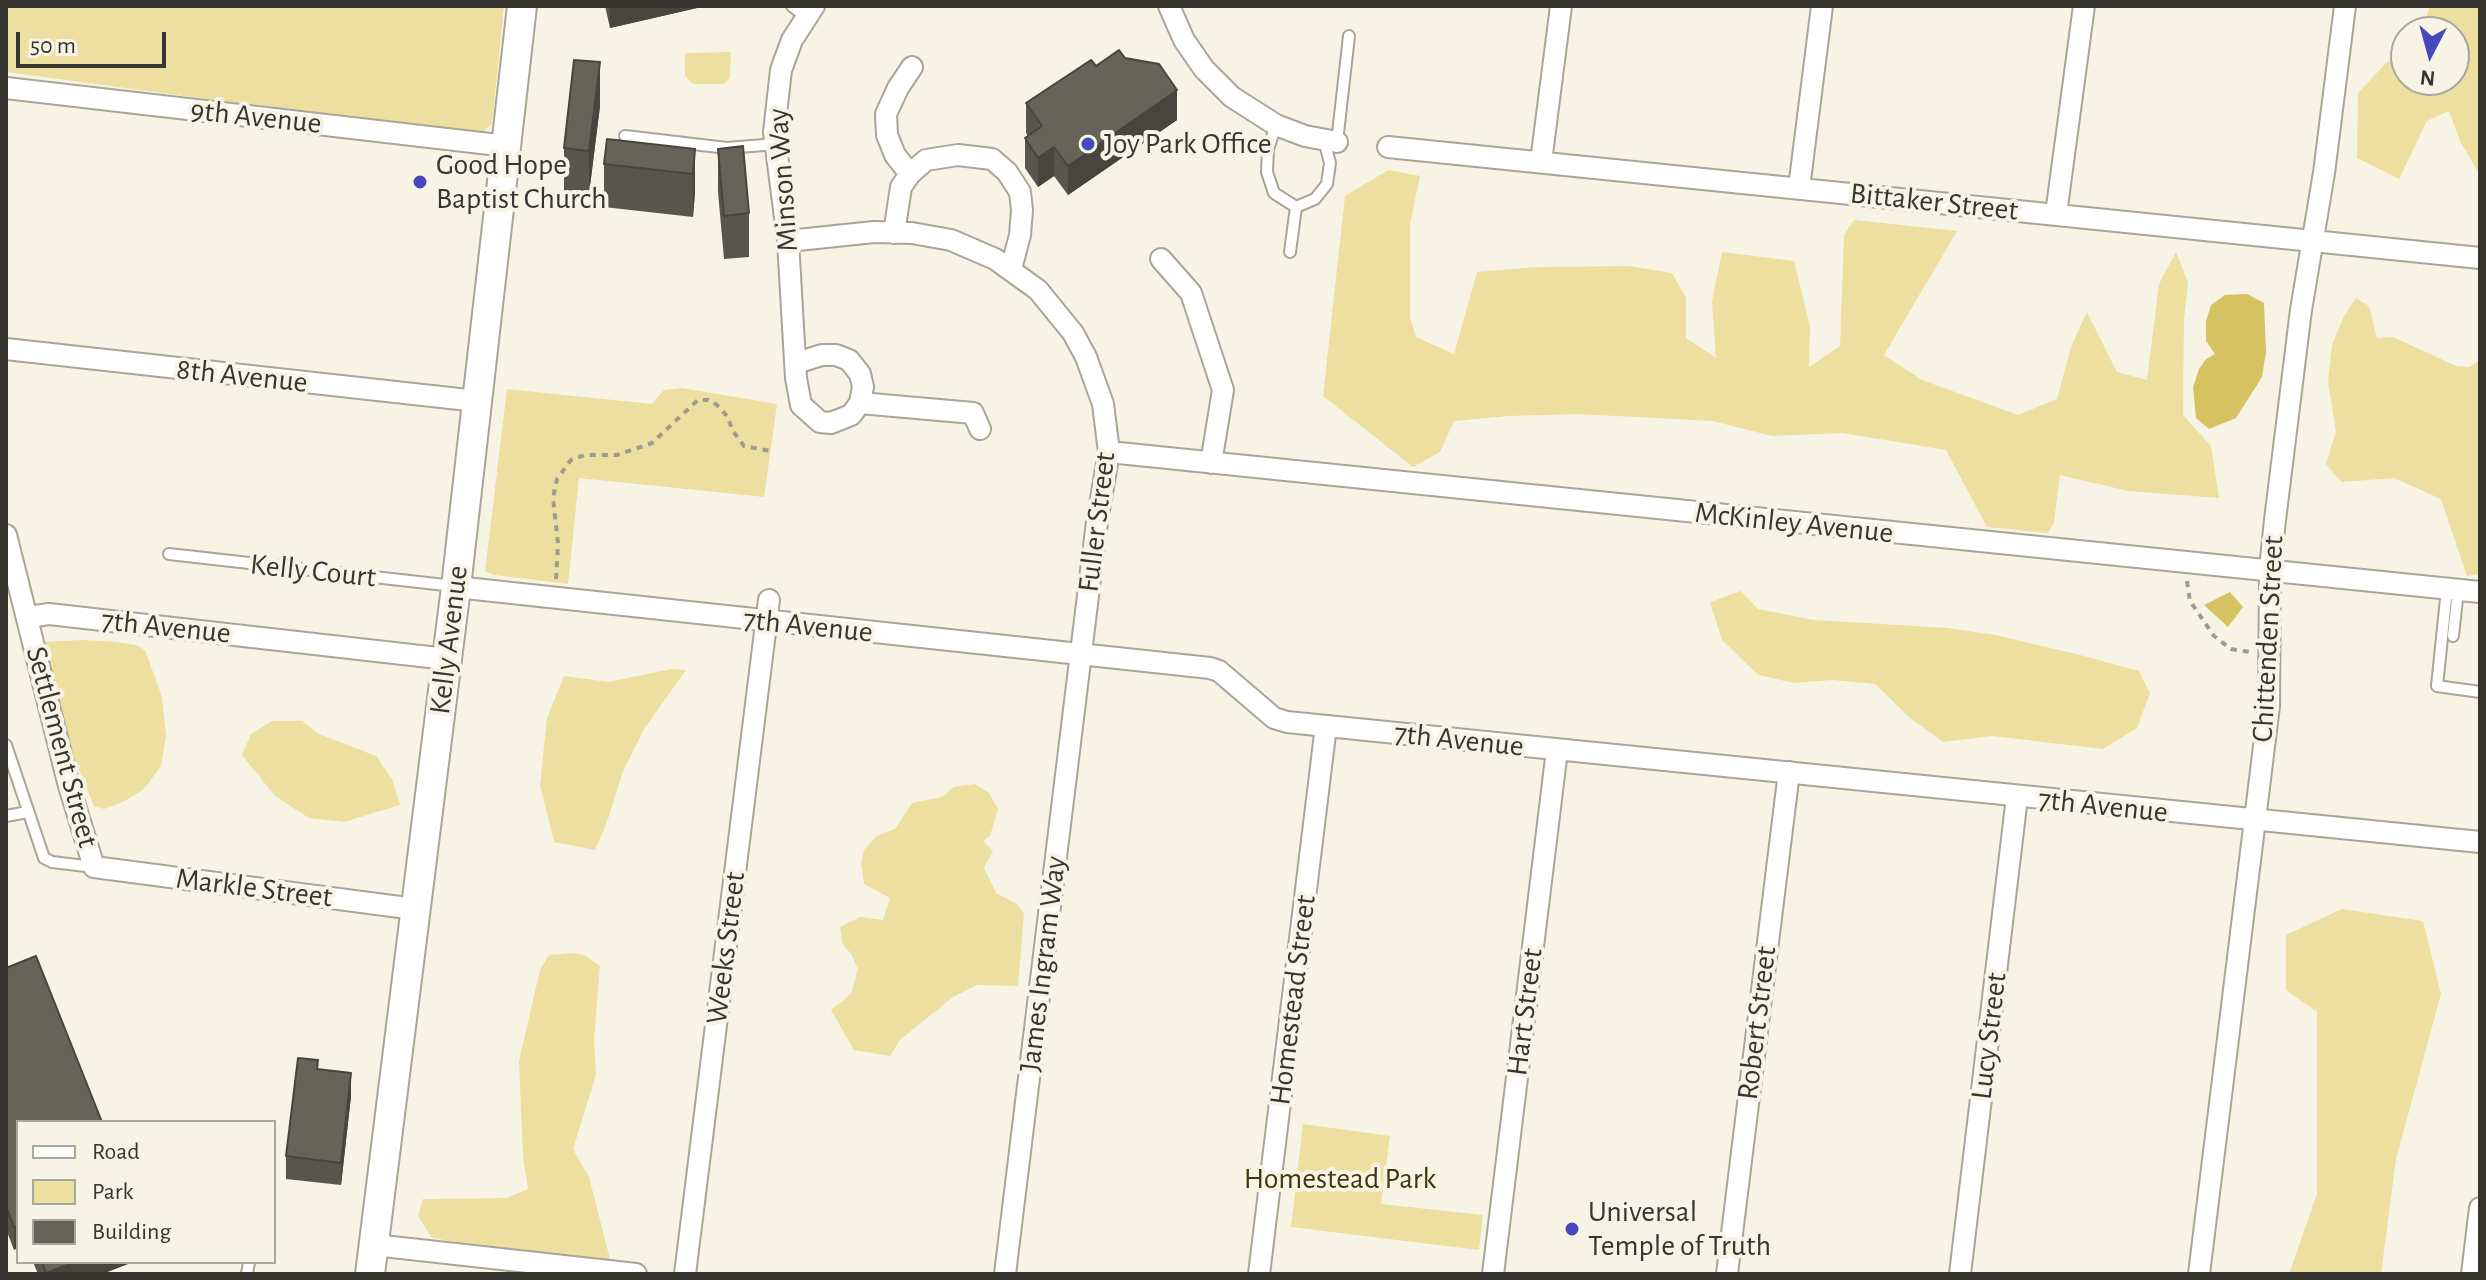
<!DOCTYPE html>
<style>
body{margin:0}
#map{position:relative;width:2486px;height:1280px;overflow:hidden;background:#f7f4e6;font-family:"Alegreya Sans",sans-serif}
canvas{display:block}
.frame{position:absolute;inset:0;border:8px solid #36352f;pointer-events:none}
.legend{position:absolute;left:16px;top:1120px;width:260px;height:144px;box-sizing:border-box;background:#f7f4e6;border:2px solid #aaa89d;margin:0;padding:10px 14px;list-style:none;font-size:24px;color:#36352f}
.legend li{display:flex;align-items:center;gap:16px;height:40px}
.legend b{width:40px;border:2px solid #aaa89d}
.north{position:absolute;left:2390px;top:16px;width:80px;height:80px;box-sizing:border-box;background:#f7f4e6;border:2px solid #aaa89d;border-radius:50%;rotate:186deg;font-size:22px;font-weight:700;line-height:32px;text-align:center;color:#36352f}
.north::after{content:'';display:block;margin:auto;width:28px;height:36px;background:#4848bd;clip-path:polygon(50% 0,100% 100%,50% 72%,0 100%)}
.scale{position:absolute;left:16px;top:32px;width:150px;height:36px;box-sizing:border-box;border:4px solid #36352f;border-top:0;padding-left:10px;font-size:24px;line-height:28px;white-space:nowrap;color:#36352f;-webkit-text-stroke:6px #f7f4e6;paint-order:stroke}
</style>
<div id="map">
<canvas width="2486" height="1280"></canvas>
<div class="frame"></div>
<ul class="legend">
<li><b style="height:10px;background:#fff"></b>Road</li>
<li><b style="height:22px;background:#eddf9f"></b>Park</li>
<li><b style="height:22px;background:#666457"></b>Building</li>
</ul>
<div class="north">N</div>
<div class="scale">50 m</div>
</div>
<script>
const c = document.querySelector('canvas').getContext('2d');
c.lineJoin = 'round';
function fill(path, color) { c.fillStyle = color; c.fill(path, 'evenodd'); }
const poly = rows => new Path2D(rows.map(r => 'M' + r).join(''));
function strokePath(path, color, width, dash) { c.strokeStyle = color; c.lineWidth = width; c.lineCap = dash ? 'butt' : 'round'; c.setLineDash(dash || []); c.stroke(path); }
function drawText(font, color, halo, rows, align = 'center') {
  c.font = font + ' "Alegreya Sans",sans-serif'; c.lineWidth = 8; c.setLineDash([]); c.textBaseline = 'middle'; c.strokeStyle = halo; c.fillStyle = color; for (const [text, x, y, turn = 0] of rows) {
    c.save(); c.translate(x, y); c.rotate((+turn || 0) * Math.PI / 180); c.textAlign = isNaN(turn) ? turn : align; if (halo) c.strokeText(text, 0, 0); c.fillText(text, 0, 0); c.restore();
  }
}
fill(poly([
 [6,6,504,6,492,124,484,131,460,133,6,72],
 [2430,6,2480,6,2480,175,2460,141,2449,111,2427,121,2399,179,2357,158,2358,93,2386,63,2406,53,2406,80,2454,80,2454,32,2421,32],
 [731,52,730,78,724,84,693,84,685,76,685,53],
 [1388,170,1420,176,1410,224,1410,318,1416,337,1454,354,1477,272,1537,267,1629,266,1672,273,1686,298,1686,338,1716,358,1712,301,1722,252,1794,261,1810,326,1809,367,1840,346,1844,235,1854,220,1957,231,1884,355,1922,380,2018,415,2057,399,2071,347,2087,312,2117,372,2147,380,2159,284,2176,252,2188,282,2184,319,2183,415,2211,446,2219,498,2128,491,2060,475,2054,522,2048,533,1987,527,1946,450,1843,433,1772,436,1713,421,1577,414,1509,416,1454,421,1440,452,1413,467,1323,396,1345,196],
 [2356,298,2369,306,2377,338,2393,337,2456,366,2469,367,2480,360,2480,574,2467,576,2441,499,2394,478,2342,482,2326,464,2336,431,2328,382,2332,345,2344,316],
 [682,388,777,404,764,497,579,478,568,584,494,575,485,571,507,389,652,404,664,390],
 [1741,591,1758,609,1814,620,1948,628,1996,635,2084,656,2139,671,2150,693,2137,728,2103,749,1992,736,1943,742,1909,717,1875,684,1832,680,1794,683,1758,675,1722,640,1710,602],
 [81,640,116,642,136,645,145,650,162,697,166,736,161,766,144,789,123,802,104,809,94,806,71,751,53,694,47,660,45,642],
 [671,669,686,670,644,729,623,771,607,822,595,850,554,842,540,785,547,718,564,676,609,682],
 [272,721,302,721,319,734,376,756,392,779,400,805,344,822,309,818,275,796,242,755,251,734],
 [975,784,989,793,998,809,990,836,983,841,993,851,984,868,996,893,1017,904,1024,913,1018,986,977,985,953,997,900,1040,890,1056,854,1050,831,1010,851,994,858,969,851,954,842,943,840,927,860,917,883,920,890,898,864,884,861,863,864,850,877,836,895,829,912,803,942,797,954,787],
 [2342,909,2423,921,2441,994,2396,1159,2381,1274,2289,1274,2317,1194,2317,1012,2286,990,2286,935],
 [572,953,584,955,600,966,594,1040,596,1075,573,1149,589,1177,610,1259,550,1257,432,1238,418,1216,423,1199,507,1198,528,1189,523,1158,519,1061,540,970,549,955],
 [1303,1124,1390,1136,1381,1204,1483,1215,1479,1250,1291,1227]
]), '#eddf9f');
fill(poly([
 [2247,294,2264,303,2266,352,2262,377,2236,418,2209,429,2196,418,2193,387,2199,369,2206,359,2215,354,2206,341,2206,321,2211,305,2225,295],
 [2230,592,2243,607,2228,627,2204,605]
]), '#d7c261');
const lane = poly([
 [792,6,806,17],
 [1276,125,1268,149,1267,172,1274,193,1296,207,1315,199,1327,184,1330,163,1324,140],
 [625,136,727,148,776,144],
 [1337,142,1349,36],
 [1290,252,1296,207],
 [169,554,454,586],
 [2447,589,2437,686,2480,692],
 [2453,636,2458,590],
 [6,745,44,858,52,862,94,867],
 [6,816,28,812],
 [247,1274,249,1262]
]);
const street = poly([
 [1169,6,1184,40,1204,69,1232,97,1276,125,1305,136,1337,142],
 [6,88,507,146],
 [1388,147,2480,258],
 [1541,162,1561,6],
 [910,174,895,155,887,135,886,114,898,88,912,67],
 [1799,188,1822,6],
 [2056,214,2084,6],
 [894,233,901,187,910,174,926,160,958,155,992,159,1007,172,1020,192,1022,210,1020,235,1011,269],
 [788,241,874,232,912,233,951,240,995,259,1038,290,1073,333,1086,357,1103,404,1109,452,1097,522,1005,1274],
 [1161,259,1191,293,1223,390,1211,463],
 [6,349,477,401],
 [796,363,822,355,836,355,849,360,860,374,863,387,860,403,851,415,831,423,820,422,801,405,796,378,788,241,774,132,781,70,792,40,814,6],
 [860,403,973,413,980,429],
 [1109,452,2480,592],
 [6,535,69,786,94,867,415,909],
 [456,587,1210,668,1219,671,1274,718,1287,722,2480,842],
 [28,617,49,614,447,659],
 [374,1245,636,1274],
 [685,1274,769,600],
 [1259,1274,1326,726],
 [1493,1274,1557,750],
 [1727,1274,1789,772],
 [1960,1274,2017,797],
 [2199,1274,2269,706,2270,569,2275,520,2301,310,2324,173,2345,6],
 [2472,1274,2480,1208]
]);
const secondary = poly([
 [370,1274,456,587,522,6]
]);
strokePath(lane, '#a9a698', 14);
strokePath(street, '#a9a698', 24);
strokePath(secondary, '#a9a698', 32);
strokePath(poly([
 [556,579,558,544,553,498,557,479,571,460,585,455,617,455,652,443,698,400,708,400,717,405,727,416,733,431,744,446,771,451],
 [2187,581,2190,601,2214,636,2231,649,2250,652]
]), '#9e9c91', 4, [6, 6]);
strokePath(lane, '#fff', 10);
strokePath(street, '#fff', 20);
strokePath(secondary, '#fff', 28);
fill(poly([
 [605,6,697,6,697,8,610,28],
 [1125,58,1177,120,1068,195,1054,176,1038,187,1025,168,1025,138,1028,136,1026,133,1026,103,1096,66],
 [600,106,589,194,564,191,564,148],
 [695,149,695,192,693,217,604,207,604,164],
 [718,149,749,213,749,257,724,259,718,192],
 [6,968,18,1122,14,1250,6,1229],
 [318,1069,351,1096,341,1185,286,1179,286,1156],
 [33,1262,133,1262,102,1274,38,1274]
]), '#58564b');
fill(poly([
 [610,6,697,6,697,8,610,28],
 [600,62,600,106,589,194,589,151],
 [1177,90,1177,120,1068,195,1068,166],
 [1054,147,1054,176,1038,187,1038,158],
 [695,149,695,192,693,217,693,174],
 [351,1073,351,1096,341,1185,341,1163],
 [18,1226,18,1248,14,1250,14,1227],
 [75,1262,133,1262,102,1274,46,1274]
]), '#47463d');
const building = poly([
 [1119,50,1125,58,1159,64,1177,90,1068,166,1054,147,1038,158,1025,138,1042,126,1026,103,1091,60,1096,66,1119,50],
 [574,60,600,62,589,151,564,148,574,60],
 [607,139,695,149,693,174,604,164,607,139],
 [743,146,749,213,724,216,718,149,743,146],
 [36,956,102,1122,18,1122,18,1226,14,1227,6,1206,6,968,36,956],
 [298,1058,318,1060,317,1069,351,1073,341,1163,286,1156,298,1058],
 [42,1262,75,1262,46,1273,42,1262]
]);
fill(building, '#666457');
strokePath(building, '#47463d', 2);
for (const [x, y, r, color] of [
 [1088,144,8,"#4848bd"],
 [420,182,8,"#4848bd"],
 [1572,1229,8,"#4848bd"]
]) { const dot = new Path2D(); dot.arc(x, y, r, 0, 2 * Math.PI); c.fillStyle = color; c.fill(dot); strokePath(dot, '#f7f4e6', 3); }
drawText('30px', '#36352f', '#f7f4e6', [
 ["9th Avenue",256,117,6],
 ["Minson Way",783,180,-94],
 ["Bittaker Street",1934,202,6],
 ["8th Avenue",242,376,6],
 ["Fuller Street",1097,522,-83],
 ["McKinley Avenue",1794,523,6],
 ["Kelly Court",313,571,6],
 ["7th Avenue",808,626,6],
 ["7th Avenue",166,627,6],
 ["Chittenden Street",2268,639,-87],
 ["Kelly Avenue",449,640,-83],
 ["7th Avenue",1459,740,6],
 ["Settlement Street",62,747,75],
 ["7th Avenue",2103,806,6],
 ["Markle Street",254,888,7],
 ["Weeks Street",726,948,-83],
 ["James Ingram Way",1043,964,-83],
 ["Homestead Street",1293,1000,-83],
 ["Hart Street",1525,1012,-83],
 ["Robert Street",1757,1023,-83],
 ["Lucy Street",1989,1036,-83]
]);
drawText('30px', '#36352f', '#f7f4e6', [
 ["Joy Park Office",1104,144],
 ["Good Hope",436,165],
 ["Baptist Church",436,199],
 ["Universal",1588,1212],
 ["Temple of Truth",1588,1246]
], 'left');
drawText('30px', '#41380e', '#f7f4e6', [
 ["Homestead Park",1340,1179]
]);
</script>
